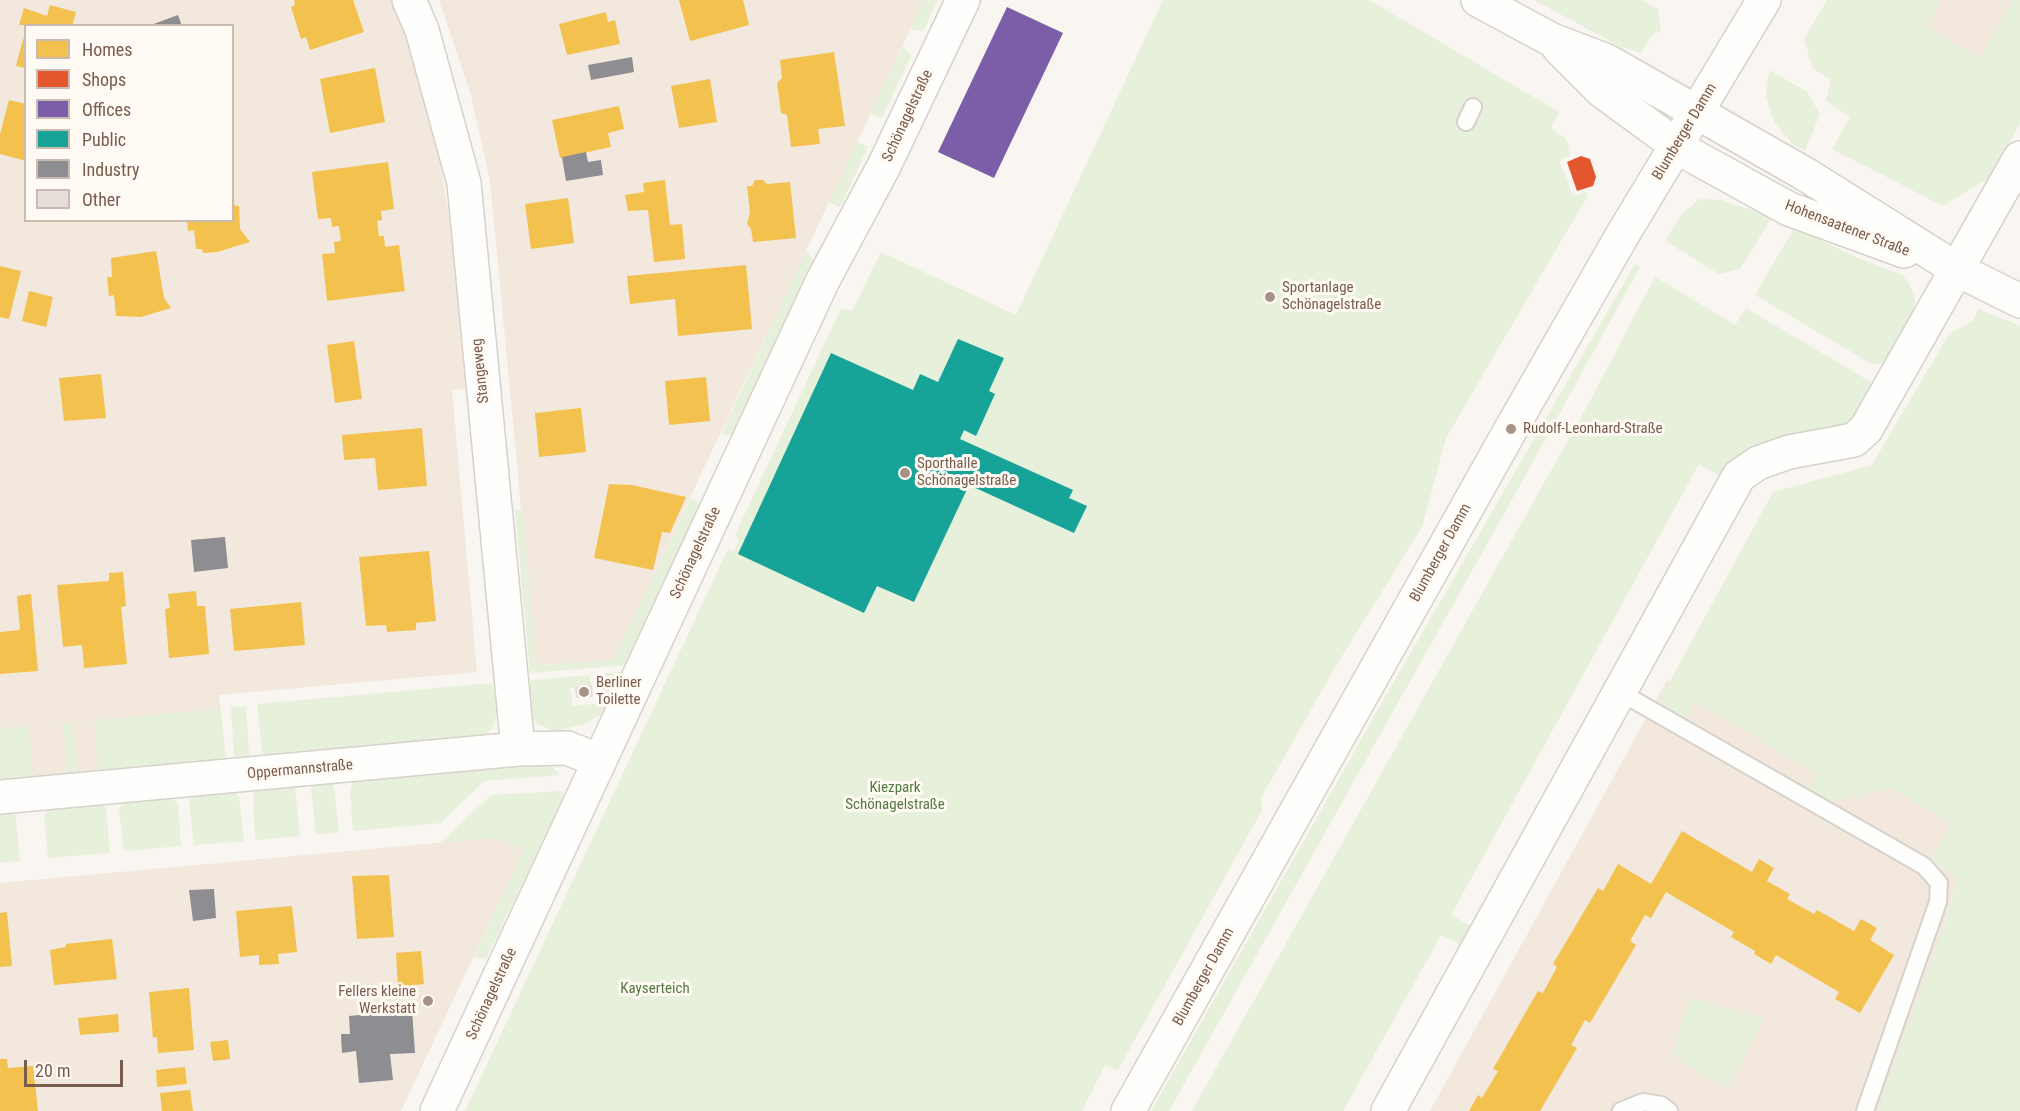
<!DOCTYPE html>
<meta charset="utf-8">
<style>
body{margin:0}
#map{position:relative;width:2020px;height:1111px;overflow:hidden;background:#f9f5f0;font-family:"Roboto Condensed",sans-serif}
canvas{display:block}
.legend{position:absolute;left:24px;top:24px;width:210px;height:198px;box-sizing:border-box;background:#fffaf3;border:2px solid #cabbb1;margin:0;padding:8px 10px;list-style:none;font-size:18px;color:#7a5c4d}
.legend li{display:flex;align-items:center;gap:12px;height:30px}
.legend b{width:30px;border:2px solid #cabbb1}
.scale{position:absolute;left:24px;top:1060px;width:99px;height:27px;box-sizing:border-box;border:3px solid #7a5c4d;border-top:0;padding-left:8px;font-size:18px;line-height:21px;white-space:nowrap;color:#7a5c4d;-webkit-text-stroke:4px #fffaf3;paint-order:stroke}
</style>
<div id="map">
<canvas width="2020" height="1111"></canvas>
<ul class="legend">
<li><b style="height:16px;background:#f2c14e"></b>Homes</li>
<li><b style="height:16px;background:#e4572e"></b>Shops</li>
<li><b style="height:16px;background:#7b5ea7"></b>Offices</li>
<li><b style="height:16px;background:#17a398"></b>Public</li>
<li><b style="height:16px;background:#8d8d92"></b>Industry</li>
<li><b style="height:16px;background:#e6ded7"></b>Other</li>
</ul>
<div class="scale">20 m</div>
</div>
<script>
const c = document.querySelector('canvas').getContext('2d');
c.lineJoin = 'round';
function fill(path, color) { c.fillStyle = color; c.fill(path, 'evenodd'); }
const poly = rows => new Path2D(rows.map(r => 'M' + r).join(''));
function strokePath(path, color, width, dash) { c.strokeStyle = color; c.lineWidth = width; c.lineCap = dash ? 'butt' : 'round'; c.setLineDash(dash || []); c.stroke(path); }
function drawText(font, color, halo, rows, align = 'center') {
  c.font = font + ' "Roboto Condensed",sans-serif'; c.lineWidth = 6; c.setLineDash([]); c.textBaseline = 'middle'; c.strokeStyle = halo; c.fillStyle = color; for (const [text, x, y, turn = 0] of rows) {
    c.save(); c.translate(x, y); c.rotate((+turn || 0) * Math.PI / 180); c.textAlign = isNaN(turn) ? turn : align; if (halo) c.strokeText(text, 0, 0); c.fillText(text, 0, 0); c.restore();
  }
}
fill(poly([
 [0,0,394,0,425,95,440,161,461,290,470,389,452,390,477,672,219,695,226,757,0,784],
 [26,26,232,26,232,220,26,220],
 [439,0,924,0,614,659,536,666,490,180,470,92],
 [1932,0,2020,0,2020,99,1900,33],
 [1667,680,1818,771,1891,788,1951,823,1957,877,1903,1076,1912,1111,1430,1111],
 [491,838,524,849,401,1111,0,1111,0,883]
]), '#f2e8de');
fill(poly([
 [924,0,938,0,923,31,910,29],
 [1163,0,1369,0,1559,112,1551,128,1567,140,1570,156,1559,160,1573,196,1587,192,1588,195,1446,438,1422,527,1334,669,1261,798,1262,810,1118,1070,1105,1065,1082,1111,465,1111,728,549,734,551,739,539,734,537,841,308,852,311,881,252,1016,315],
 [1534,0,1642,0,1658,9,1661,31,1653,34,1641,53,1621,47],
 [1827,0,1942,0,1926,27,1980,58,2013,0,2020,0,2020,124,1990,177,1943,206,1832,149,1850,117,1826,101,1831,79,1813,69,1804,39],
 [903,46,911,56,882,118,871,113],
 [1769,70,1806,91,1820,114,1805,151,1793,144,1774,122,1766,97],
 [857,142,868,147,840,207,829,202],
 [1700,199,1722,200,1772,217,1740,269,1719,274,1665,241,1682,213],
 [1794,228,1860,259,1902,275,1909,283,1915,299,1914,309,1888,363,1872,364,1755,295],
 [806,251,815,261,734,435,721,434],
 [1635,264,1640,267,1519,487,1169,1111,1151,1111,1384,699],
 [1655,277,1735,325,1746,308,1874,384,1852,421,1844,430,1720,476,1699,464,1451,915,1472,927,1463,946,1441,935,1343,1111,1192,1111,1590,401],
 [1978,309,2020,326,2020,1111,1877,1111,1945,923,1957,878,1929,861,1951,823,1891,788,1823,804,1807,793,1817,774,1696,702,1684,720,1658,703,1773,492,1872,465,1949,334,1973,321],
 [690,499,701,503,627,665,530,673,515,510,523,509,537,666,614,659],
 [623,672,605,712,585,724,555,731,537,724,530,714,524,681,589,675,592,685,570,688,573,706,602,703,599,674],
 [493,683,497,712,493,727,480,740,272,759,262,753,257,704],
 [246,706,249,754,246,761,234,756,231,707],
 [220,709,226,757,220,764,104,774,98,767,94,720],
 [73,722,79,776,67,778,62,723],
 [28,726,33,772,26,781,0,784,0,728],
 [549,763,560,775,484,781,441,823,353,831,350,792,353,778],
 [333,780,339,832,316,835,311,788,315,782],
 [291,784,295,789,300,836,255,840,253,795,257,787],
 [231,791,239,797,244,841,194,845,189,801,195,794],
 [563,791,563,800,486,959,474,957,524,849,491,838,440,843,491,795],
 [169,797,178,803,181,846,124,851,119,809,124,801],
 [99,803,106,808,110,853,48,858,44,815,48,807],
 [9,811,16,816,20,861,0,863,0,812],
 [1690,998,1765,1018,1728,1087,1700,1074,1672,1054]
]), '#e7f0db');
fill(poly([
 [294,0,353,0,364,32,310,50,306,37,301,39,291,7,295,5],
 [679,0,743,0,749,25,690,41],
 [50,5,76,12,72,26,19,25,24,8,47,16],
 [606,12,608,22,615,20,620,44,567,55,559,24],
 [23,39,26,40,26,68,16,66],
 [834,52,845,126,818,129,820,144,791,147,787,115,781,113,777,83,782,78,780,60],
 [375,68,385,122,330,133,320,79],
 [710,79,717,122,679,128,671,86],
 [9,100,26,104,26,161,0,154,0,134],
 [619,106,624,129,608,133,611,147,560,158,552,120],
 [388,162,394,209,381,211,382,220,377,221,379,236,384,236,385,247,399,245,405,291,327,301,322,254,335,253,334,242,341,241,339,226,332,227,331,218,318,219,312,172],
 [665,180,670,225,682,224,685,259,654,262,648,210,628,211,625,195,644,192,643,183],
 [755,180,763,180,767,184,790,182,796,238,753,242,751,229,747,224,750,212,747,186,752,186],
 [232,198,235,206,239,206,240,229,250,242,217,252,203,253,202,249,196,249,194,230,188,231,187,220,232,220],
 [568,198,574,243,531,249,525,204],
 [156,251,164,298,171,308,141,317,116,316,114,295,109,296,107,277,112,277,111,258],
 [746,265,752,329,678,336,675,299,630,304,627,276],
 [0,266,21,271,9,319,0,317],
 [29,291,53,297,46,327,22,321],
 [354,341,362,399,335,403,327,345],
 [101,374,106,418,64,421,59,378],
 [706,377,710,421,669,425,665,381],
 [581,408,586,452,539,457,535,413],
 [422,428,427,486,378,490,375,458,344,460,342,435],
 [609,484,632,485,686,497,670,533,662,532,653,570,594,558],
 [429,551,436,621,416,623,416,630,387,632,386,625,366,626,359,557],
 [123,572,126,606,121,607,127,664,84,668,82,645,63,647,57,585,109,581,109,573],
 [196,591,197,606,205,606,209,654,169,658,165,609,170,608,168,594],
 [31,594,38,671,0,674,0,632,20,630,17,596],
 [301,602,305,645,234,651,230,609],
 [1682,831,1752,872,1759,859,1774,868,1767,881,1790,894,1787,899,1814,914,1817,910,1854,931,1861,919,1877,928,1870,940,1894,955,1860,1013,1835,999,1839,992,1776,955,1771,964,1754,954,1755,951,1731,937,1734,932,1666,892,1651,918,1645,915,1630,941,1636,945,1590,1023,1585,1020,1571,1045,1577,1048,1540,1111,1469,1111,1478,1095,1482,1098,1498,1071,1493,1069,1538,991,1543,993,1557,967,1553,964,1598,888,1603,891,1618,864,1651,884],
 [389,875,394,937,357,939,352,876],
 [292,906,297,952,278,954,279,964,259,965,259,955,240,957,236,911],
 [7,912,12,966,0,967,0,913],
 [112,939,117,979,54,985,50,950,66,947,66,944],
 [421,951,424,984,398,987,396,953],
 [189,988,194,1050,158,1053,157,1037,153,1038,149,992],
 [118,1014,119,1032,80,1035,78,1018],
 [228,1040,230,1059,213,1061,210,1042],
 [0,1059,7,1059,8,1068,33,1066,38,1111,0,1111],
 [185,1067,187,1084,157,1087,156,1070],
 [190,1090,193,1111,162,1111,160,1093]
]), '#f2c14e');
fill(poly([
 [1581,156,1590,159,1596,177,1593,186,1577,191,1567,162]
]), '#e4572e');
fill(poly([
 [1007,7,1063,33,994,178,938,152]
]), '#7b5ea7');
fill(poly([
 [958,339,1004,358,989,391,995,394,976,436,964,430,960,439,1073,490,1069,498,1087,506,1074,533,969,485,914,602,877,586,864,613,738,554,831,353,913,390,920,374,938,382]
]), '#17a398');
fill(poly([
 [178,15,182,26,151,26,151,25],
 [632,57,634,72,591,80,588,65],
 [586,152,588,162,601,160,603,175,566,181,562,157],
 [225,537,228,568,194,572,191,540],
 [214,889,216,918,193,921,189,890],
 [412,1010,415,1053,390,1054,393,1080,359,1083,356,1051,342,1053,341,1034,350,1034,349,1016]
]), '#8d8d92');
fill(poly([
 [592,685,593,697,576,698,575,687]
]), '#e6ded7');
const service = poly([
 [1466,122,1473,107],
 [1618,691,1924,866,1939,883,1938,902,1865,1111],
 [1621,1111,1643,1102,1661,1105,1669,1111]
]);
const minor = poly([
 [409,0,422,30,464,183,518,749],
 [1478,0,1552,40,1607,61,1805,174,1958,270,2020,301],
 [1559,48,1602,91,1684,151,1789,209,1904,251],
 [0,797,518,749,567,748,598,760],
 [437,1111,823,280,884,166,963,0],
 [1388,1111,1739,476,1758,463,1789,452,1854,440,1866,429,2020,158]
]);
const secondary = poly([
 [1128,1111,1511,429,1623,234,1764,0]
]);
strokePath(service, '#d7d1cb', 20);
strokePath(minor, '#d7d1cb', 36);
strokePath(secondary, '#d9d2cb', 36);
strokePath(service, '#fefefd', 16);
strokePath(minor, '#fefefd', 33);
strokePath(secondary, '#fefefd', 33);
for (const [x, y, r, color] of [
 [1270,297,6,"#a69286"],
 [1511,429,6,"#a69286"],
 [905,473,6,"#a69286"],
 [584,692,6,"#a69286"],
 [428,1001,6,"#a69286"]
]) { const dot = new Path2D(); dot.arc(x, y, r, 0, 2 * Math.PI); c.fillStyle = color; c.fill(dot); strokePath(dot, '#fffaf3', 2); }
drawText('15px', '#7a5c4d', '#fffaf3', [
 ["Schönagelstraße",908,116,-65],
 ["Blumberger Damm",1685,132,-59],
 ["Hohensaatener Straße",1847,229,21],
 ["Stangeweg",481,371,-96],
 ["Schönagelstraße",696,553,-65],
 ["Blumberger Damm",1441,553,-61],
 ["Oppermannstraße",300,770,-5],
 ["Blumberger Damm",1204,977,-61],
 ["Schönagelstraße",492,994,-65]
]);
drawText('15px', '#7a5c4d', '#fffaf3', [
 ["Sportanlage",1282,288],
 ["Schönagelstraße",1282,305],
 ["Rudolf-Leonhard-Straße",1523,429],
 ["Sporthalle",917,464],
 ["Schönagelstraße",917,481],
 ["Berliner",596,683],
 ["Toilette",596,700],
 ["Fellers kleine",416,992,"right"],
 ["Werkstatt",416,1009,"right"]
], 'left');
drawText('15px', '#537a41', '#fffaf3', [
 ["Kiezpark",895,788],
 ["Schönagelstraße",895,805],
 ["Kayserteich",655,989]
]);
</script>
